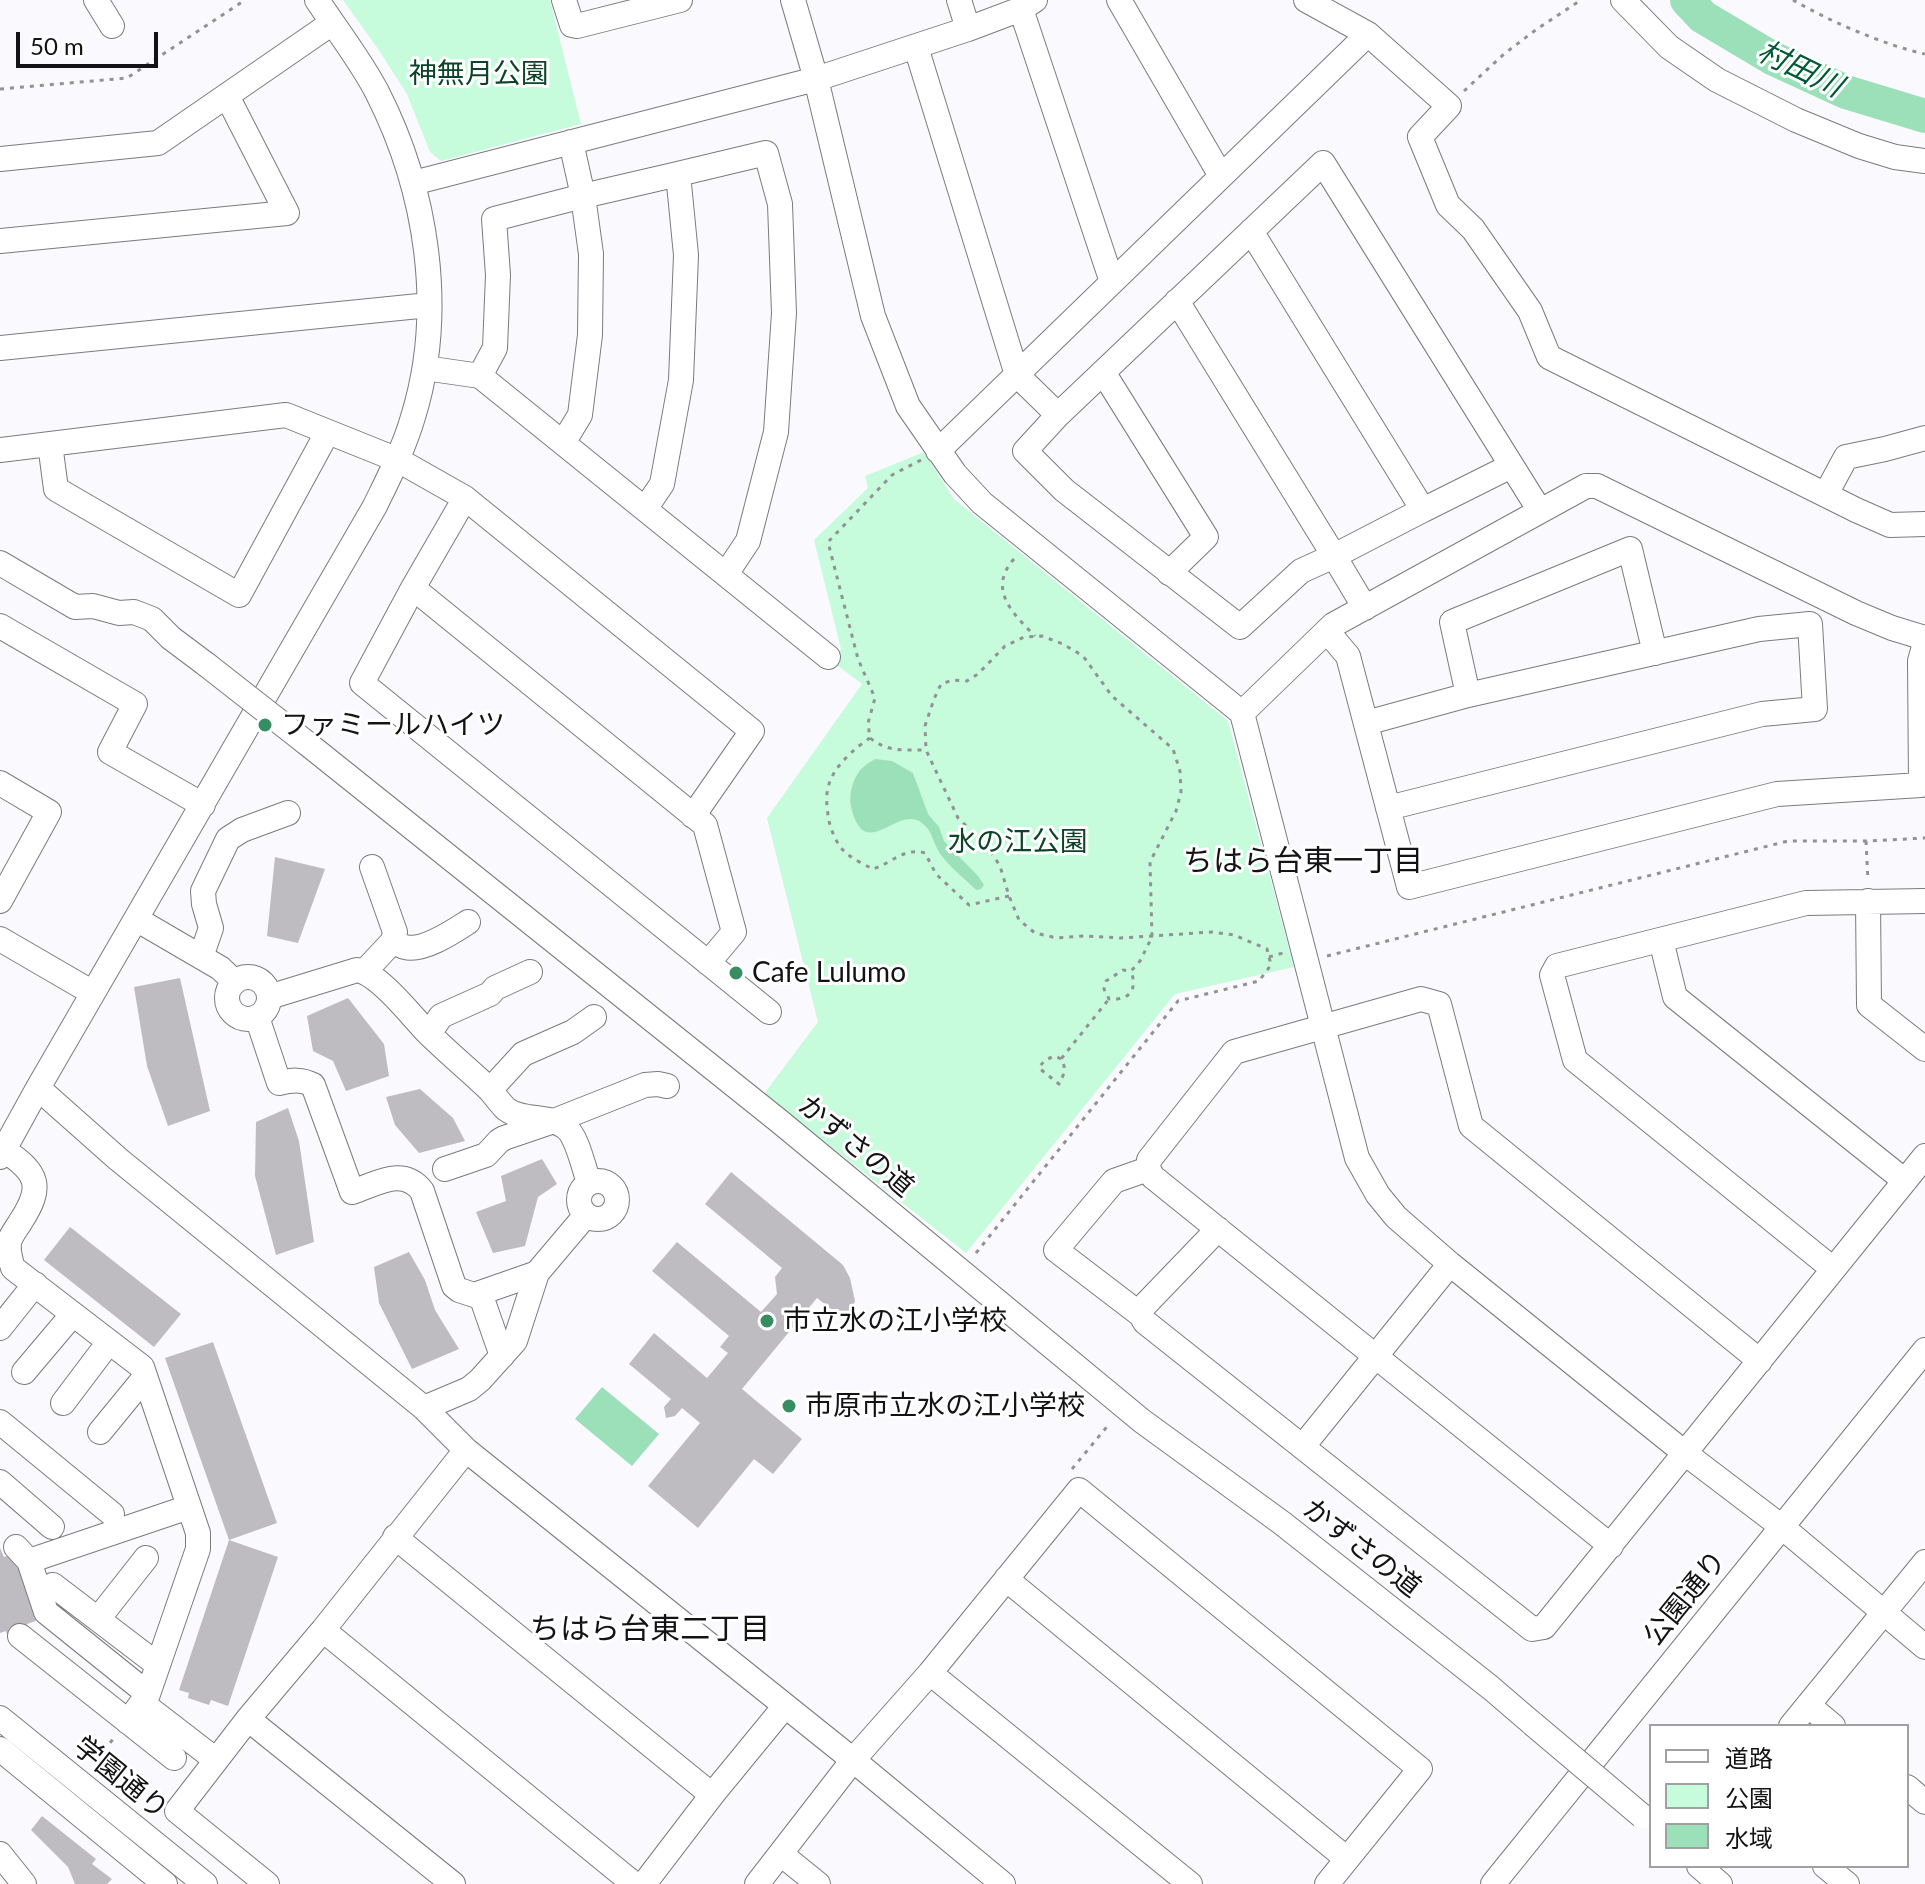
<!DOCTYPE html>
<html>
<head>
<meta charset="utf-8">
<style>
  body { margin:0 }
  #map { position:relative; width:1925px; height:1884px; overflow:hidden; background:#faf9fe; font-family:Lato,"Noto Sans JP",sans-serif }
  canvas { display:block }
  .legend { position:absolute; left:1649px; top:1724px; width:260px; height:144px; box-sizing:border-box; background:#fff; border:2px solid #a1a0a1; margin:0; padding:10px 14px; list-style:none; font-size:24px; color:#131214 }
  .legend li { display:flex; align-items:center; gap:16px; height:40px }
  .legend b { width:40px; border:2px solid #a1a0a1 }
  .scale { position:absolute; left:16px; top:32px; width:142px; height:36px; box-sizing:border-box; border:4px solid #131214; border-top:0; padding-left:10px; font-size:24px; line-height:28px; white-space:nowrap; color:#131214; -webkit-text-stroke:6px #fff; paint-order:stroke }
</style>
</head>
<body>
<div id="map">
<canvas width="1925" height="1884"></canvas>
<ul class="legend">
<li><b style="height:10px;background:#fff"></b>道路</li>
<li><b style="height:22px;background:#c6fbdb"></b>公園</li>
<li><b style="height:22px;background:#9ce0b9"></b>水域</li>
</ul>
<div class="scale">50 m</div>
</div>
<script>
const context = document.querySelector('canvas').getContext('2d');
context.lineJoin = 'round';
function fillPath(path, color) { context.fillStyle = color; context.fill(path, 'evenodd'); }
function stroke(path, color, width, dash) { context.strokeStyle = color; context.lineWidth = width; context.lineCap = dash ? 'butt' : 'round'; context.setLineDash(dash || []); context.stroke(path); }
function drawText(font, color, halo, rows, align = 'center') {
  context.font = font + ' Lato,"Noto Sans JP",sans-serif'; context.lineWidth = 6; context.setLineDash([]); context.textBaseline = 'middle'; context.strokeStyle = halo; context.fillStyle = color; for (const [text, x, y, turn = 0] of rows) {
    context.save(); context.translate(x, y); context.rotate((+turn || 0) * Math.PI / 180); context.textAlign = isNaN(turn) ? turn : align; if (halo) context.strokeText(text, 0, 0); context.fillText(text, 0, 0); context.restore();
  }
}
fillPath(new Path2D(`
  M 343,0 L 550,0 L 581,124 L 441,161 L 430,152 L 407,94 L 378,49 Z
  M 924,452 L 954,499 L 1228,721 L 1294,967 L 1175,994 L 966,1253 L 764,1094 L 818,1022 L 767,818 L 862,684 L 833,662 L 841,649 L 814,540 L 868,488 L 865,476 Z`), '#c6fbdb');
fillPath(new Path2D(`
  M 875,759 L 892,761 L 913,773 L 928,814 L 939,827 L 944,841 L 978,876 L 984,885 L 981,889 L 976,890 C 965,879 950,867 941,855 C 933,844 933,831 922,823 C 899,805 869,857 854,817 C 849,804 849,793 854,781 C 859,769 865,765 875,759 Z
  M 602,1387 L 659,1434 L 632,1466 L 575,1419 Z`), '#9ce0b9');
stroke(new Path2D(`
  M 1687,0 L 1703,17 L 1772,58 L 1846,92 L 1925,116`), '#9ce0b9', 34);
fillPath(new Path2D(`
  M 275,857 L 325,869 L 298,943 L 267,936 Z
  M 180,978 L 210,1111 L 168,1126 L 147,1066 L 134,987 Z
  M 348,998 L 384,1044 L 389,1076 L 346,1091 L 333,1061 L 313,1051 L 307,1016 Z
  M 420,1089 L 453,1118 L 465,1141 L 419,1153 L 395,1125 L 386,1097 Z
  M 288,1108 L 299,1141 L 314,1242 L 276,1255 L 255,1176 L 256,1122 Z
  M 542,1159 L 557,1184 L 538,1197 L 525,1246 L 493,1253 L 476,1212 L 506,1201 L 501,1176 Z
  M 731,1172 L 843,1265 L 850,1278 L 855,1301 L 852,1311 L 845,1320 L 817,1298 L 742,1389 L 802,1439 L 773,1474 L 754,1459 L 698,1528 L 648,1486 L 700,1423 L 682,1408 L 675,1416 L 666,1418 L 664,1407 L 671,1399 L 629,1364 L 654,1333 L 707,1378 L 728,1353 L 720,1347 L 729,1336 L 652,1271 L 677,1242 L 761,1312 L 777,1294 L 775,1277 L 782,1268 L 705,1204 Z
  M 70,1227 L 181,1314 L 154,1347 L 44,1260 Z
  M 409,1252 L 425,1280 L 435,1310 L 459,1349 L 412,1369 L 379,1303 L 374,1267 Z
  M 213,1342 L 277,1523 L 229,1540 L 165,1358 Z
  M 229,1540 L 278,1557 L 228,1706 L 211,1700 L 209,1705 L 188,1698 L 189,1693 L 179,1690 Z
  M 0,1548 L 4,1557 L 18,1552 L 41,1619 L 27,1624 L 29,1631 L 8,1638 L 6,1631 L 0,1633 Z
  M 42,1816 L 96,1859 L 92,1864 L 112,1879 L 107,1884 L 75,1884 L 68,1867 L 31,1830 Z`), '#bebcc1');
const minor = new Path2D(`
  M 96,0 L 112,26
  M 564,0 L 572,25 L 577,26 L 680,0
  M 793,0 L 816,79 L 873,316 L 908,406 L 955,474 L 982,503 L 1242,713 L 1357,1158 L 1378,1195 L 1396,1217 L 1450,1264 L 1686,1454 L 1782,1527 L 1925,1647
  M 959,0 L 968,29
  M 1119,0 L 1221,176
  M 1306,0 L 1368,34 L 1449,106 L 1420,137 L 1448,205 L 1473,229 L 1530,311 L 1549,357 L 1856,510 L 1890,525 L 1925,524
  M 1623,0 L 1669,47 L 1717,80 L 1796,120 L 1859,146 L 1895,157 L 1925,161
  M 1021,9 L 1112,282
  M 916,47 L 1017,375 L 1058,415 L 1323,163 L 1540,511
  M 0,159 L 158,143 L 332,23
  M 413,183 L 816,79 L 968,29 L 1021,9 L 1035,0
  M 1251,231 L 1423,510 L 1511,466
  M 0,241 L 287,213 L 227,96
  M 1177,301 L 1334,556 L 1423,510
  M 0,348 L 429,305
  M 425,368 L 480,376 L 495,348 L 498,275 L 494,219 L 583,196 L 571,142
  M 1103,372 L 1206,537 L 1169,573
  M 480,376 L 828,657
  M 1058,415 L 1025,451 L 1064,490 L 1240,627 L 1301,571 L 1334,556 L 1365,608
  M 563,443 L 580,415 L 590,335 L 591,254 L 583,196 L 678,174
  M 50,444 L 56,489 L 239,595 L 327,433
  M 0,450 L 286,415 L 398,460 L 465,498 L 752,731 L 693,816
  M 938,451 L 1368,34
  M 1826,494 L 1846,457 L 1885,449 L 1925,438
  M 465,498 L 413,588 L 705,825 L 734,932 L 708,963
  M 645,509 L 662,484 L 681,380 L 686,255 L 678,174 L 766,153 L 780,204 L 784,313 L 776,432 L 748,541 L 726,574
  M 0,563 L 75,607 L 93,606 L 119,613 L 134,612 L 152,619 L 171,638 L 207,665
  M 413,588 L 362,683 L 769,1012
  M 0,626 L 135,704 L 110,752 L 203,805
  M 1327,631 L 1348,656 L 1409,887 L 1777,794 L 1921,785 L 1920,661 L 1925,643
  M 1468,695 L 1452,622 L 1630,549 L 1655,653
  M 1242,713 L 1333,625 L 1586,486 L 1597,486 L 1856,613 L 1892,628 L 1925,638
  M 1366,723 L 1468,695 L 1759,629 L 1810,624 L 1815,709 L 1762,714 L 1388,808
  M 304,741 L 779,1121 L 1142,1421 L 1282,1523 L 1491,1688 L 1533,1724
  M 0,783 L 49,812 L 0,901
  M 1868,901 L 1869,1005 L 1925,1049
  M 136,919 L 220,968 L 235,982
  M 0,939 L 93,993
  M 1661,940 L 1675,997 L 1905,1181
  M 393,941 C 397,943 400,946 405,947 C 423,952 454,931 468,922
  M 201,957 L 211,928 L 204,904 L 203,891 L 228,839 L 242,830 L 288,813
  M 365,971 L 393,941 L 395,932 L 372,867
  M227 998a21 21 0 1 1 42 0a21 21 0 1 1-42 0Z
  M 269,997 L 357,970 C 379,974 410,1014 426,1031 C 446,1051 469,1070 490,1090 C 495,1096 500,1103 506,1109 C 523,1122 548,1114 565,1127 C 577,1135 584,1169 589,1183
  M 257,1017 L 279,1083 C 292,1080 302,1079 313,1085 L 352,1192 C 377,1184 403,1166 422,1191 L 454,1286 L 459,1290 L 474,1295 L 537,1273
  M 429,1034 L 441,1016 L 490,994 L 495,988 L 530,972
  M 38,1088 L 118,1159 L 424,1408 L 466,1450 L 853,1760 L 1003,1884
  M 490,1090 L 523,1054 L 573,1032 L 594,1017
  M 4,1150 C 39,1173 43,1187 21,1221 C 17,1228 10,1236 9,1243 C 8,1252 10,1259 13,1268 L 142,1367 L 198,1533 L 198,1549 L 148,1694 L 128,1722
  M 0,1157 L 38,1088 L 375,506 C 389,477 404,448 413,417 C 446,310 427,190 377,92 C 361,61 336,29 317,0
  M 445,1169 L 486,1155 L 499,1141 L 504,1138 L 554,1121 L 645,1085 L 658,1084 L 667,1086
  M579 1200a19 19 0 1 1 38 0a19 19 0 1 1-38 0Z
  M 1218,1229 L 1142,1308 L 1141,1315 L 1145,1322 L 1532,1629 L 1544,1627 L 1925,1156
  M 1833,1269 L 1575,1060 L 1552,975 L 1557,966 L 1806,903 L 1925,901
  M 480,1293 L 502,1356
  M 1141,1315 L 1056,1250 L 1114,1181 L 1148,1169
  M 0,1328 L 35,1284
  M 24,1372 L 73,1314
  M 63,1403 L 109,1342
  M 424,1408 L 469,1389 L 480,1380 L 515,1341 L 537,1273 L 586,1215
  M 0,1422 L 112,1514
  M 100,1432 L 145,1377
  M 1303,1446 L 1450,1264
  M 0,1482 L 52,1527
  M 395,1537 L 712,1795
  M 1611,1546 L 1153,1177 L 1148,1169 L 1149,1160 L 1234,1052 L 1421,999 L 1439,1004 L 1471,1126 L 1760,1361
  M 16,1547 L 29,1561 L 46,1612 L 148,1694
  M 29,1561 L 189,1507
  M 1006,1579 L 1347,1859
  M 53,1585 L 158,1665
  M 98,1619 L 146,1558
  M 323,1630 L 634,1884
  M 20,1636 L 174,1758
  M 930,1673 L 1190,1884
  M 142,1703 L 216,1760
  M 1808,1705 L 1833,1726
  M 0,1718 L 205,1884
  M 248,1719 L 453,1884
  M 1791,1726 L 1925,1562
  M 0,1749 L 165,1884
  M 1907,1787 L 1925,1802
  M 0,1854 L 24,1884
  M 781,1854 L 818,1884
  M 1699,1866 L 1720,1884
  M 1825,1866 L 1847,1884
  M 267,1884 L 177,1811 L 248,1719 L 323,1630 L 466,1450
  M 644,1884 L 712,1795 L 785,1706
  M 757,1884 L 853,1760 L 930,1673 L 1079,1490 L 1420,1769 L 1327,1884
  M 1493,1884 L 1925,1350`);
stroke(minor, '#7c7a7f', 26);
stroke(new Path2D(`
  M 1793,0 C 1829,21 1884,45 1925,54
  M 0,89 L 127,78 L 245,0
  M 1464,91 L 1504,54 L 1537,29 L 1581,0
  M 921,460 L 892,475 L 828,542 L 858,659 L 875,698 L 868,723 L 870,738 C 887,752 905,750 926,750
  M 1014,559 C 987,589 1013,614 1035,636
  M 870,738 C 855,748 835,765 829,784 C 825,795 827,809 829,821 C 831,830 836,842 842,849 C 850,858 863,864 873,869 C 892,863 904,847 925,853 L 936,874 L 969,905 L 1009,896
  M 1866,841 L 1868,881
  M 1327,956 L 1788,841 L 1866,841 L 1925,838
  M 1269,957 L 1283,953
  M 1061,1059 L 1055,1056 C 1047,1059 1043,1061 1039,1068 L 1059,1084 C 1064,1074 1067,1069 1061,1059 L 1109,999
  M 976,1253 L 1178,1001 L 1259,981 L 1271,965 L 1267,949 L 1234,935 L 1212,932 L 1121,938 L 1084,936 L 1057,938 L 1035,933 L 1019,920 L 1009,896 L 1000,866 L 987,846 L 958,818 L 926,750 L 925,726 L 934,699 L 941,684 L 953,680 L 967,681 L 978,674 L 1005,646 L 1024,637 L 1042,636 L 1063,644 L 1083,656 L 1112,696 L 1173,749 L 1180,771 L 1181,792 L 1176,811 L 1150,862 L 1152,937 L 1140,961 L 1131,971 L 1123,970 L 1106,981 L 1104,989 L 1109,999 C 1129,1001 1138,990 1131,971
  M 1072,1469 L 1110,1423
  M 97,1758 L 115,1737`), '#929195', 3, [4, 6]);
stroke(minor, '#fff', 24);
const minorBridge = new Path2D(`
  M 207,665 L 304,741
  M 1533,1724 L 1642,1816`);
stroke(minorBridge, '#7c7a7f', 26, []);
stroke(minorBridge, '#fff', 24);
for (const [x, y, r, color] of [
  [265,725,8,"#358d62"],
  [736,973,8,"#358d62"],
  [767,1321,8,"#358d62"],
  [789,1406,8,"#358d62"]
]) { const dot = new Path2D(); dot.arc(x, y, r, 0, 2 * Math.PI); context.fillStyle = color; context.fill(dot); stroke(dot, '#fff', 3); }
drawText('28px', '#0c432a', '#fff', [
  ["神無月公園",479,74],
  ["水の江公園",1018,842]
]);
drawText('28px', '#131214', '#fff', [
  ["ファミールハイツ",281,725],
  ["Cafe Lulumo",752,973],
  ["市立水の江小学校",783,1321],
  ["市原市立水の江小学校",805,1406]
], 'left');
drawText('28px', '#131214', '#fff', [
  ["かずさの道",856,1146,40],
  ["かずさの道",1362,1548,38],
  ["公園通り",1685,1598,-51],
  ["学園通り",121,1778,39]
]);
drawText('italic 30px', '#005a37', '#fff', [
  ["村田川",1800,69,26]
]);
drawText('30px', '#131214', '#fff', [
  ["ちはら台東一丁目",1303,861],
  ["ちはら台東二丁目",650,1629]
]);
</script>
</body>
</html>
